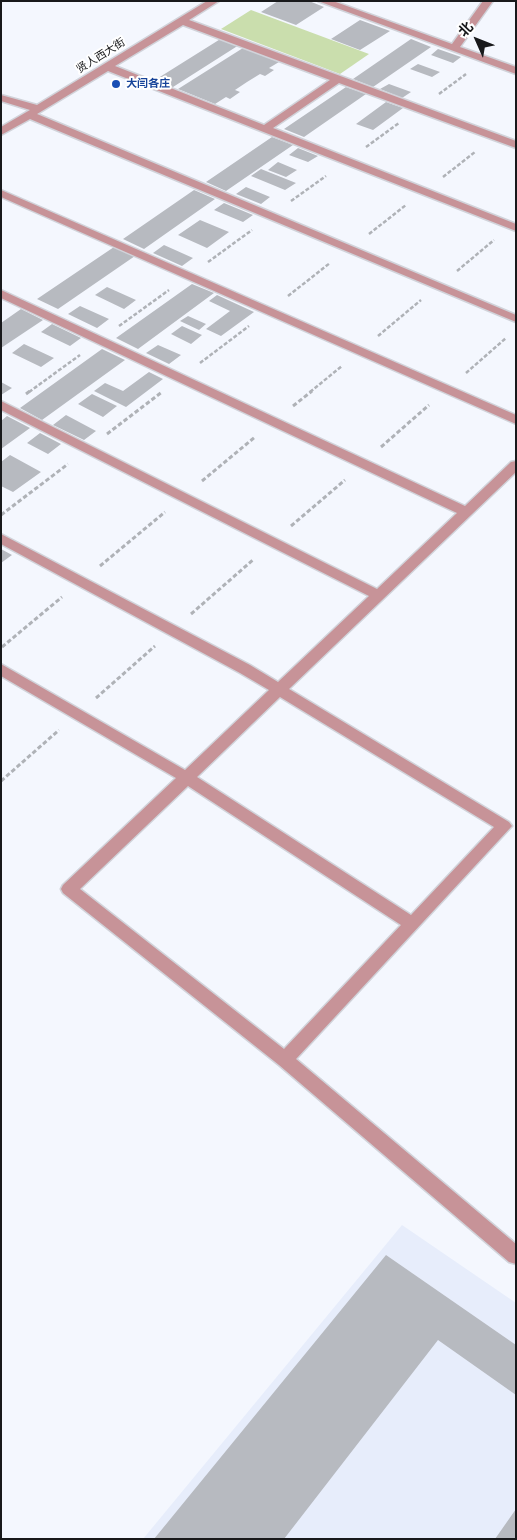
<!DOCTYPE html>
<html>
<head>
<meta charset="utf-8">
<style>
  body { margin:0 }
  #map { position:relative; width:517px; height:1540px; overflow:hidden; background:#f4f7fe; font-family:"Fira Sans","Noto Sans SC",sans-serif }
  canvas { display:block }
  .frame { position:absolute; inset:0; border:2px solid #18191b; pointer-events:none }
  .north { position:absolute; left:452px; top:15px; width:50px; height:50px; -webkit-text-stroke:4px #fff; paint-order:stroke; rotate:314deg; font-size:14px; font-weight:700; line-height:20px; text-align:center; color:#18191b }
  .north::after { content:''; display:block; margin:auto; width:18px; height:22px; background:#18191b; clip-path:polygon(50% 0,100% 100%,50% 72%,0 100%) }
</style>
</head>
<body>
<div id="map">
<canvas width="517" height="1540"></canvas>
<div class="frame"></div>
<div class="north">北</div>
</div>
<script>
const context = document.querySelector('canvas').getContext('2d');
context.lineJoin = 'round';
function fillPath(path, color) { context.fillStyle = color; context.fill(path, 'evenodd'); }
function stroke(path, color, width, dash) { context.strokeStyle = color; context.lineWidth = width; context.lineCap = dash ? 'butt' : 'round'; context.setLineDash(dash || []); context.stroke(path); }
function drawText(font, color, halo, rows, align = 'center') {
  context.font = font + ' "Fira Sans","Noto Sans SC",sans-serif'; context.lineWidth = 4; context.setLineDash([]); context.textBaseline = 'middle'; context.strokeStyle = halo; context.fillStyle = color; for (const [text, x, y, turn = 0] of rows) {
    context.save(); context.translate(x, y); context.rotate((+turn || 0) * Math.PI / 180); context.textAlign = isNaN(turn) ? turn : align; if (halo) context.strokeText(text, 0, 0); context.fillText(text, 0, 0); context.restore();
  }
}
fillPath(new Path2D(`
  M 402,1225 L 516,1303 L 516,1539 L 143,1539 Z`), '#e7edfb');
fillPath(new Path2D(`
  M 251,10 L 369,54 L 340,74 L 221,29 Z`), '#cadead');
fillPath(new Path2D(`
  M 278,1 L 309,1 L 324,7 L 296,25 L 261,12 Z
  M 360,20 L 390,31 L 360,50 L 331,39 Z
  M 222,38 L 239,45 L 173,87 L 155,80 Z
  M 411,39 L 431,47 L 373,87 L 353,79 Z
  M 243,48 L 279,62 L 269,68 L 274,70 L 265,76 L 260,74 L 247,82 L 235,90 L 240,92 L 230,99 L 226,97 L 215,104 L 178,89 Z
  M 438,49 L 461,57 L 453,63 L 431,55 Z
  M 418,64 L 440,72 L 432,77 L 410,69 Z
  M 389,84 L 411,92 L 402,98 L 380,89 Z
  M 346,87 L 366,94 L 304,137 L 284,129 Z
  M 386,102 L 403,108 L 373,130 L 356,124 Z
  M 272,137 L 293,145 L 226,191 L 206,182 Z
  M 298,148 L 318,156 L 308,162 L 289,155 Z
  M 278,162 L 297,170 L 286,177 L 268,170 Z
  M 261,169 L 296,183 L 285,190 L 251,176 Z
  M 246,187 L 270,197 L 261,204 L 236,194 Z
  M 194,190 L 215,199 L 144,249 L 123,239 Z
  M 224,203 L 253,215 L 243,222 L 214,210 Z
  M 200,220 L 229,232 L 207,248 L 178,235 Z
  M 164,245 L 193,258 L 182,266 L 153,253 Z
  M 114,247 L 135,256 L 58,309 L 37,299 Z
  M 192,284 L 214,293 L 138,349 L 116,338 Z
  M 107,287 L 136,300 L 124,309 L 95,295 Z
  M 217,295 L 254,312 L 221,336 L 206,329 L 230,311 L 209,301 Z
  M 80,306 L 109,319 L 97,328 L 68,314 Z
  M 21,309 L 43,320 L 1,348 L 1,323 Z
  M 188,316 L 206,324 L 199,330 L 180,321 Z
  M 52,324 L 81,338 L 70,346 L 41,332 Z
  M 182,326 L 202,335 L 191,344 L 171,334 Z
  M 24,344 L 54,358 L 41,367 L 12,353 Z
  M 158,345 L 181,355 L 169,364 L 146,353 Z
  M 102,349 L 125,360 L 42,420 L 20,408 Z
  M 149,372 L 163,379 L 126,407 L 94,391 L 105,383 L 123,391 Z
  M 1,382 L 12,388 L 1,395 Z
  M 92,394 L 117,406 L 103,417 L 78,404 Z
  M 66,415 L 96,431 L 84,440 L 53,425 Z
  M 7,416 L 30,428 L 1,449 L 1,421 Z
  M 40,433 L 61,444 L 48,454 L 27,443 Z
  M 10,455 L 41,472 L 13,492 L 1,486 L 1,462 Z
  M 1,549 L 12,555 L 1,563 Z
  M 386,1255 L 516,1345 L 516,1395 L 438,1340 L 284,1539 L 154,1539 Z
  M 516,1509 L 516,1539 L 495,1539 Z`), '#b7bac0');
const minor = new Path2D(`
  M 207,1 L 219,1 L 189,20 L 516,141 L 516,148 L 339,83 L 273,128 L 516,224 L 516,231 L 108,71 L 37,114 L 516,315 L 516,322 L 30,119 L 1,135 L 1,127 L 30,110 L 1,101 L 1,95 L 37,105 ZM 183,25 L 330,80 L 264,125 L 115,66 Z
  M 318,1 L 333,1 L 452,44 L 483,1 L 493,1 L 460,47 L 516,67 L 516,74 Z
  M 1,190 L 516,415 L 516,424 L 1,197 Z
  M 1,290 L 465,506 L 511,462 L 516,461 L 516,472 L 289,689 L 509,822 L 512,826 L 296,1059 L 516,1244 L 516,1264 L 509,1262 L 279,1065 L 63,893 L 61,889 L 63,885 L 176,778 L 1,676 L 1,664 L 185,770 L 269,690 L 240,673 L 1,544 L 1,534 L 250,665 L 278,682 L 369,596 L 1,410 L 1,401 L 377,589 L 457,513 L 1,298 ZM 280,697 L 494,827 L 411,915 L 197,777 ZM 188,786 L 401,925 L 284,1049 L 80,889 Z`);
stroke(minor, '#d1d3da', 3);
stroke(new Path2D(`
  M 439,94 L 466,74
  M 366,147 L 399,123
  M 443,177 L 475,152
  M 291,201 L 326,176
  M 369,234 L 406,205
  M 208,262 L 252,230
  M 457,271 L 494,240
  M 288,296 L 330,263
  M 119,326 L 169,290
  M 378,336 L 421,300
  M 200,363 L 249,326
  M 466,373 L 506,338
  M 29,392 L 80,355
  M 310,392 L 342,366`), '#afb2b7', 2.5, [4, 2]);
stroke(new Path2D(`
  M 26,394 L 30,391
  M 293,406 L 312,391
  M 107,434 L 162,392
  M 381,447 L 429,405
  M 202,481 L 255,437
  M 1,515 L 68,464
  M 291,526 L 345,480
  M 100,566 L 165,512
  M 191,614 L 254,559
  M 2,647 L 62,597
  M 96,698 L 155,646
  M 1,781 L 59,730`), '#afb2b7', 3, [4.5, 2.5]);
fillPath(minor, '#c79398');
for (const [x, y, r, color] of [
  [116,84,5,"#1a4fb4"]
]) { const dot = new Path2D(); dot.arc(x, y, r, 0, 2 * Math.PI); context.fillStyle = color; context.fill(dot); stroke(dot, '#fff', 2); }
drawText('11px', '#18191b', '#fff', [
  ["贤人西大街",101,56,-32]
]);
drawText('bold 11px', '#164399', '#fff', [
  ["大闫各庄",126,84]
], 'left');
</script>
</body>
</html>
